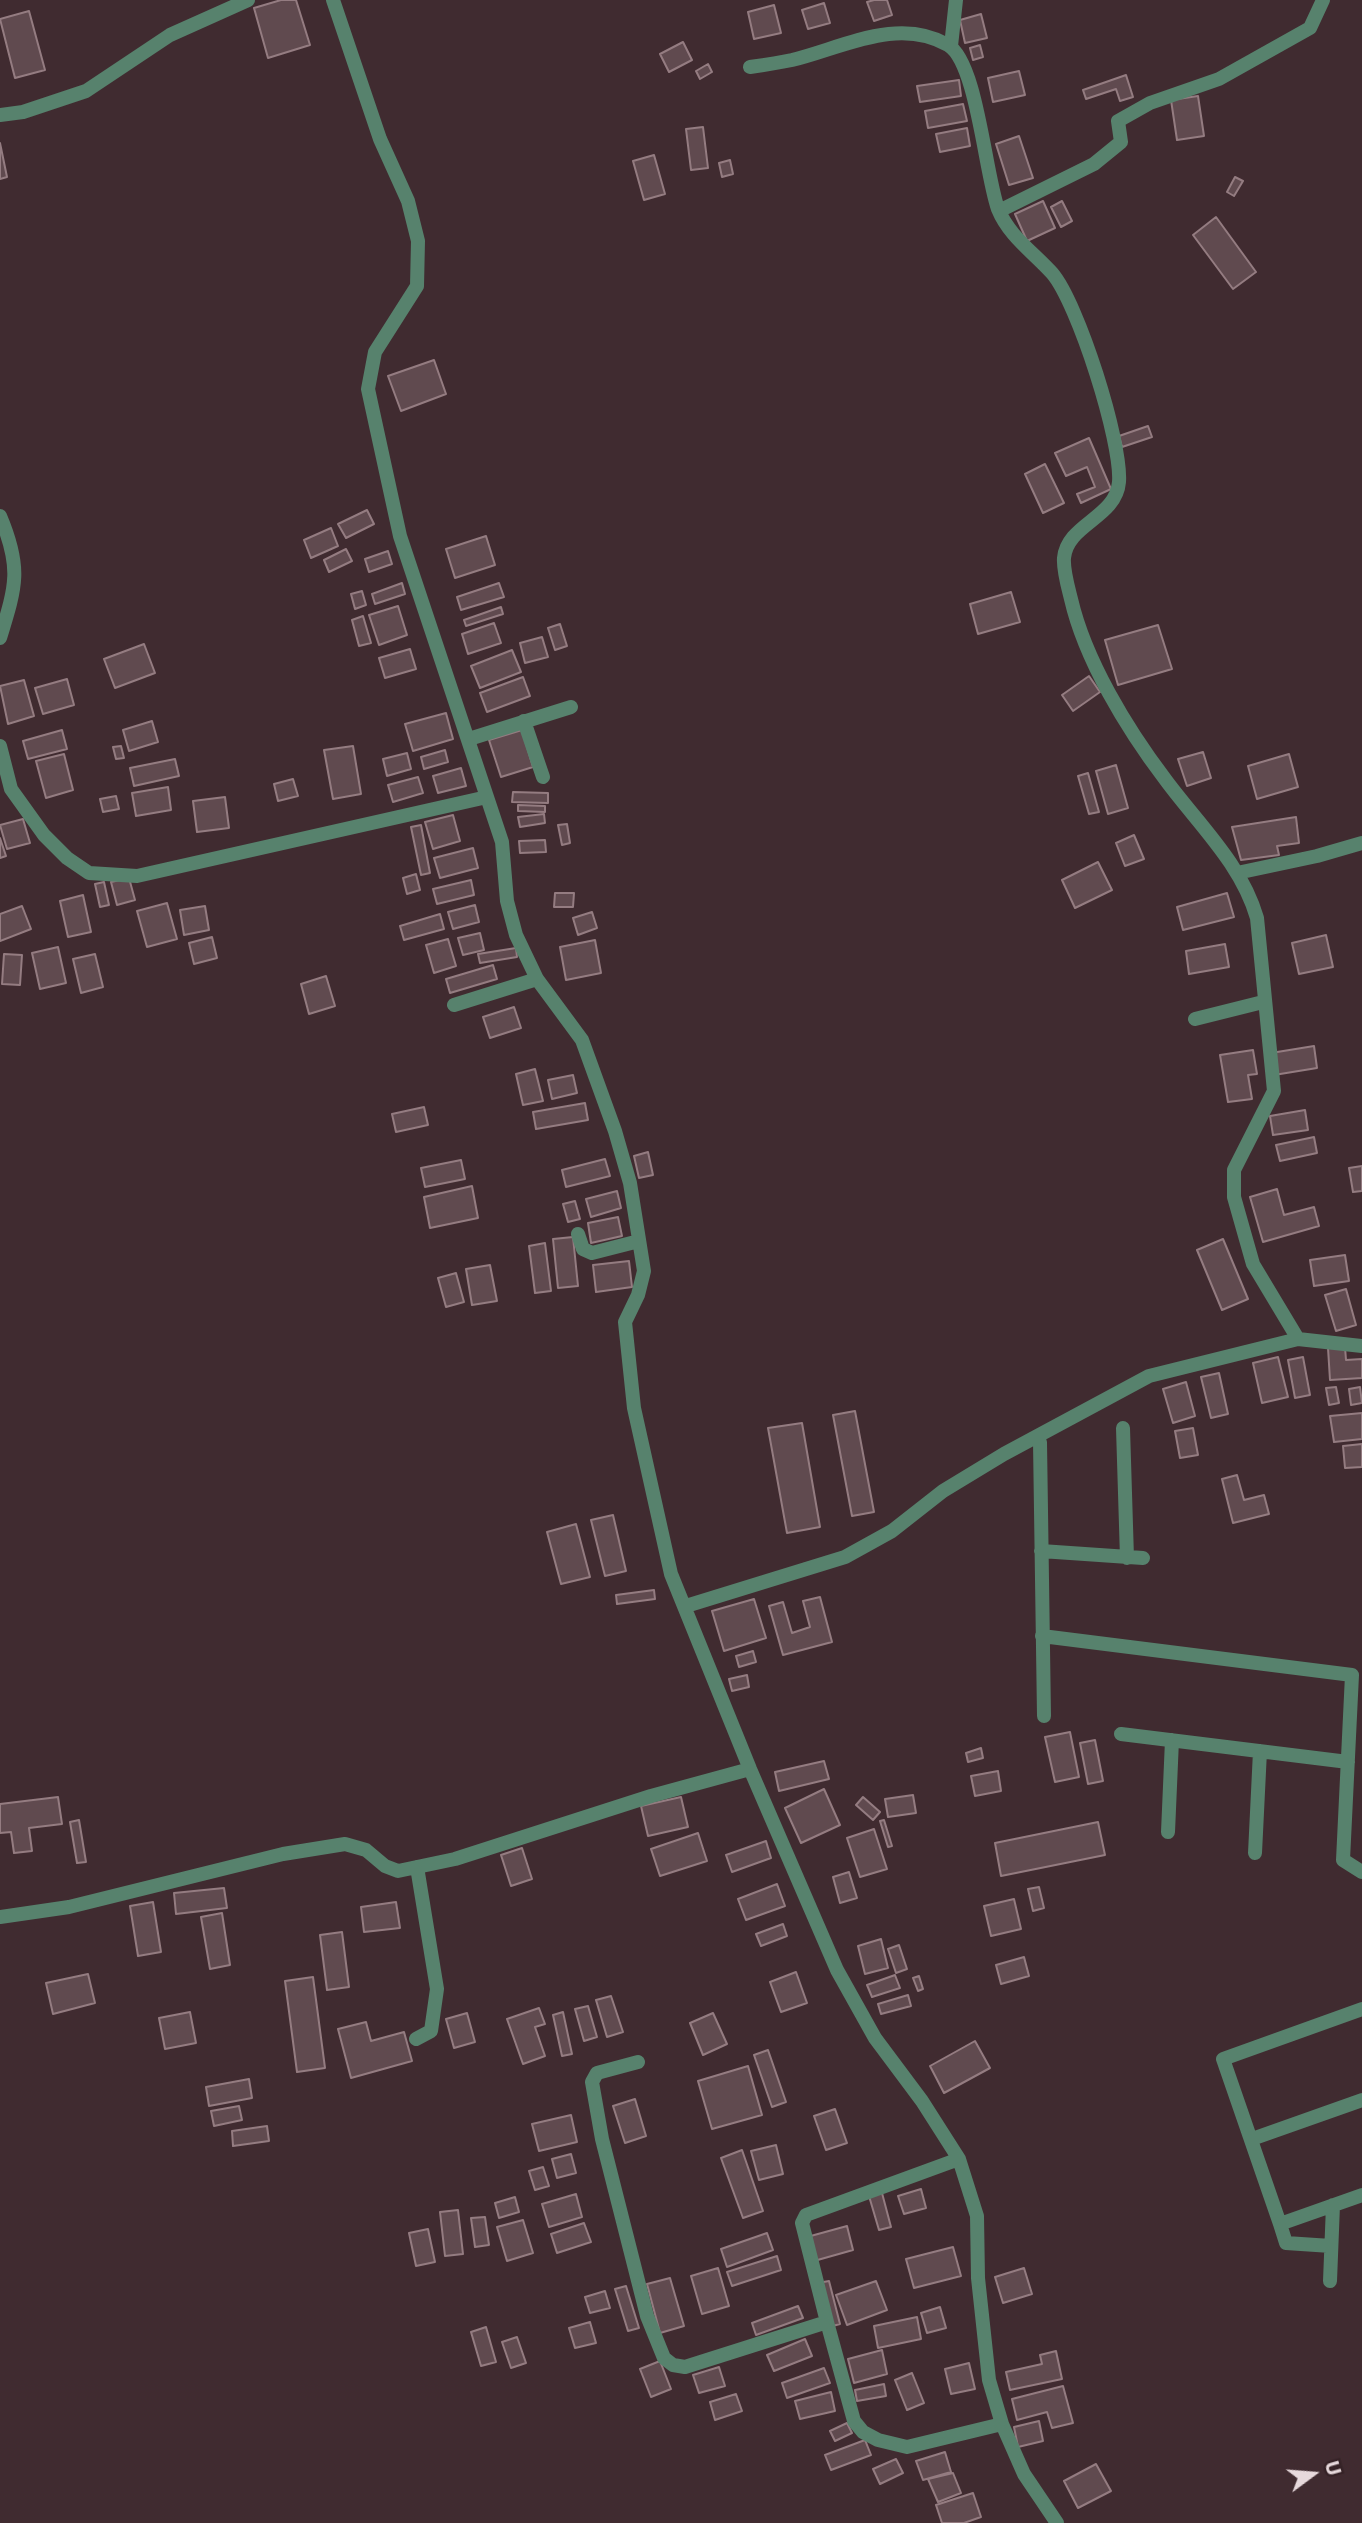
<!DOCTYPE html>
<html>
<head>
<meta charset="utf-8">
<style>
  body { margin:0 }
  #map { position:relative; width:1362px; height:2523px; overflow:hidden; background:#402b30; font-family:Commissioner,sans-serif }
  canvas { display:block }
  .north { position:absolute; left:1278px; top:2439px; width:70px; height:70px; -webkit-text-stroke:5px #352226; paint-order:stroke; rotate:74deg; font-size:19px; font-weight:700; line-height:28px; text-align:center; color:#e7d9dc }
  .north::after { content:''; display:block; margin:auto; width:24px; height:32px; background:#e7d9dc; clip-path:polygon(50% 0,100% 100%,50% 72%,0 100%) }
</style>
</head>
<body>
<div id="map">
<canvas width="1362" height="2523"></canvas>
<div class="north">U</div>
</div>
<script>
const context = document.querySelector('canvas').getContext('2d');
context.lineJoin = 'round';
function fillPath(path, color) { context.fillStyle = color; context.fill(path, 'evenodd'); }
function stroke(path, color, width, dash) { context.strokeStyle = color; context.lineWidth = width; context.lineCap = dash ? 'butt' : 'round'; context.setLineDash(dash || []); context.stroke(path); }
const building = new Path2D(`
  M 281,0 L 296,0 L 310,45 L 268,58 L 254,8 Z
  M 874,0 L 887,0 L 892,15 L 874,21 L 867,2 Z
  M 824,3 L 830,23 L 808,29 L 802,10 Z
  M 774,5 L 781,33 L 754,39 L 748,12 Z
  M 29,11 L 45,70 L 15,78 L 0,19 Z
  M 981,14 L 987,38 L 965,43 L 960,20 Z
  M 683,42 L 692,60 L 669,72 L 660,54 Z
  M 980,45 L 983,57 L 973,60 L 970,48 Z
  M 708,64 L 712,72 L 700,79 L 696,71 Z
  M 1019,71 L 1025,95 L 993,102 L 988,78 Z
  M 1126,75 L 1133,97 L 1120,101 L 1116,89 L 1086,99 L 1083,90 Z
  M 959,80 L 961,96 L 920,102 L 917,86 Z
  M 1198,96 L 1204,136 L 1177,140 L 1171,100 Z
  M 963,104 L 967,121 L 928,128 L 925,111 Z
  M 703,127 L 708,168 L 691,170 L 686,129 Z
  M 967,128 L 970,146 L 940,152 L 936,134 Z
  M 1019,136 L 1033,178 L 1009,185 L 996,144 Z
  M 0,143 L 7,177 L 0,179 Z
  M 654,155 L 665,194 L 644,200 L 633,161 Z
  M 730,160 L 733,174 L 722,177 L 719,163 Z
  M 1235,177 L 1243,181 L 1234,196 L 1227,192 Z
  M 1043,201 L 1055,228 L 1027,241 L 1015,214 Z
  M 1062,201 L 1072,221 L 1061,227 L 1051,207 Z
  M 1216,217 L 1256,272 L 1233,289 L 1193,235 Z
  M 434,360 L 446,394 L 401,411 L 388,376 Z
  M 1148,426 L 1152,437 L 1122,447 L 1119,436 Z
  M 1089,438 L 1111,489 L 1081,503 L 1077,494 L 1095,487 L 1087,467 L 1066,476 L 1055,453 Z
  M 1045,464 L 1064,503 L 1043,513 L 1025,474 Z
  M 367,510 L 374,524 L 346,538 L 338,524 Z
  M 331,528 L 338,546 L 311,558 L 304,540 Z
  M 486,536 L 495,565 L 455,578 L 446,549 Z
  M 346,549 L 352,561 L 329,572 L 324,560 Z
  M 388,551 L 392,564 L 369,572 L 365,559 Z
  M 402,583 L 405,594 L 375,604 L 372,594 Z
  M 499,583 L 504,597 L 461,610 L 457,597 Z
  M 362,591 L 366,605 L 355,609 L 351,594 Z
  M 1011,592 L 1020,622 L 978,634 L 970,604 Z
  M 398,606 L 407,635 L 379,645 L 369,615 Z
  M 501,607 L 503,614 L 466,626 L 464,620 Z
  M 363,616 L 371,643 L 359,646 L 352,620 Z
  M 494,623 L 501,643 L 468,654 L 462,634 Z
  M 560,624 L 567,646 L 555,650 L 548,628 Z
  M 1158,625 L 1172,669 L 1118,685 L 1105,640 Z
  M 542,637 L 548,657 L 525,663 L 520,643 Z
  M 144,644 L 155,673 L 115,688 L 104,659 Z
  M 410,649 L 416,669 L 385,678 L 379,658 Z
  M 512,650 L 521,672 L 480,688 L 471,666 Z
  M 1089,676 L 1100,692 L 1073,711 L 1062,695 Z
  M 523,677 L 530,696 L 487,712 L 480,693 Z
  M 67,679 L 74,705 L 43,714 L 35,688 Z
  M 24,680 L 34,716 L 8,724 L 0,686 Z
  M 446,713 L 453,739 L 413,751 L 405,724 Z
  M 152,721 L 158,742 L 129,751 L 123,730 Z
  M 62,730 L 67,749 L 28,759 L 23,741 Z
  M 522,730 L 533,767 L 501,777 L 489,740 Z
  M 121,746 L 124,758 L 116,759 L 113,747 Z
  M 353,746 L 361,794 L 333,799 L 324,750 Z
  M 445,750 L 448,762 L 424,769 L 421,757 Z
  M 1203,752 L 1211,778 L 1187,786 L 1178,759 Z
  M 407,753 L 411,769 L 387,776 L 383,759 Z
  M 64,754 L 73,790 L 46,798 L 36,761 Z
  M 1289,754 L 1298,787 L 1257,799 L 1248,766 Z
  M 175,759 L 179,776 L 134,786 L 130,768 Z
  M 1116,765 L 1128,808 L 1108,814 L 1096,771 Z
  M 461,768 L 466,786 L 438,793 L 433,776 Z
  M 1088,773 L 1099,812 L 1089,814 L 1078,776 Z
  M 418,777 L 423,793 L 393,802 L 388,785 Z
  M 293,779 L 298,796 L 278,801 L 274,784 Z
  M 168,787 L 171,810 L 136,816 L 132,793 Z
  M 513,792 L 548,793 L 548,803 L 512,802 Z
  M 116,796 L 119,809 L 103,812 L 100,799 Z
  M 225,797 L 229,828 L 197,832 L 193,801 Z
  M 518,805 L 545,806 L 545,812 L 518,811 Z
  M 544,814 L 545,823 L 520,827 L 518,817 Z
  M 453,815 L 460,841 L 433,849 L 425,822 Z
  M 1296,817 L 1299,843 L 1277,846 L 1279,855 L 1241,860 L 1232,827 Z
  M 23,819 L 30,843 L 7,849 L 0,825 Z
  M 567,824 L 570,843 L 562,845 L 558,825 Z
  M 421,825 L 430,873 L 421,875 L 411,827 Z
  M 1134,835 L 1144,859 L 1125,866 L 1116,843 Z
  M 0,838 L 6,856 L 0,858 Z
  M 545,840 L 546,852 L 520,853 L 519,841 Z
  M 473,848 L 478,868 L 440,878 L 434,858 Z
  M 1098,862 L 1112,890 L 1075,908 L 1062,880 Z
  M 416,874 L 420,890 L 407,894 L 403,878 Z
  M 129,878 L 135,900 L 117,905 L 111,882 Z
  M 471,880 L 474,895 L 437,904 L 433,889 Z
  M 104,882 L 109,905 L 100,907 L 95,884 Z
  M 555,893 L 574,893 L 573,907 L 554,907 Z
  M 1227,893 L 1234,917 L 1183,930 L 1177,907 Z
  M 83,895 L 91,932 L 68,937 L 60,901 Z
  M 167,903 L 177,939 L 147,947 L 137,911 Z
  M 475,905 L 479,922 L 453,929 L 448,912 Z
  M 22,906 L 31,929 L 0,941 L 0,914 Z
  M 205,906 L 209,930 L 184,935 L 180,910 Z
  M 592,912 L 597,928 L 578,935 L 573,918 Z
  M 440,914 L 444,929 L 404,940 L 400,926 Z
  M 480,933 L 484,950 L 463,955 L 458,938 Z
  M 1326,935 L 1333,967 L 1299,974 L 1292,943 Z
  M 212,937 L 217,958 L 194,964 L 189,943 Z
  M 448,939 L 456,966 L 434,973 L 426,945 Z
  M 595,940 L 601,973 L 566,980 L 560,947 Z
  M 1225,944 L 1229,967 L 1189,974 L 1186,951 Z
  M 58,947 L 66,983 L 40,989 L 32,953 Z
  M 516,948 L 517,957 L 480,963 L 478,954 Z
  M 4,954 L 22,955 L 20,985 L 2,984 Z
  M 95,954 L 103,987 L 81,993 L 73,959 Z
  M 493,965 L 497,979 L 450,993 L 446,979 Z
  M 326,976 L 335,1006 L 309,1014 L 301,984 Z
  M 514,1007 L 521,1028 L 490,1038 L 483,1017 Z
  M 1314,1046 L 1317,1068 L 1274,1075 L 1271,1053 Z
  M 1253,1050 L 1257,1074 L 1248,1075 L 1252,1099 L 1228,1102 L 1220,1055 Z
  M 535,1069 L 543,1101 L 523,1105 L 516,1074 Z
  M 573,1075 L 577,1093 L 552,1099 L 548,1080 Z
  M 585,1103 L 588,1120 L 536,1129 L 533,1112 Z
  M 424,1107 L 428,1125 L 396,1132 L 392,1114 Z
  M 1305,1110 L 1308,1130 L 1273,1135 L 1270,1116 Z
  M 1314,1137 L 1317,1153 L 1280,1161 L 1276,1145 Z
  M 648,1152 L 653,1175 L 639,1178 L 634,1156 Z
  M 605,1159 L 610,1176 L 566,1187 L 562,1170 Z
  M 461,1160 L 465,1179 L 425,1187 L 421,1168 Z
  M 1362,1166 L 1362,1191 L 1353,1192 L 1349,1168 Z
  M 472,1186 L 478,1218 L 430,1228 L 424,1197 Z
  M 1277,1189 L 1284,1215 L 1314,1207 L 1319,1226 L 1263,1242 L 1250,1197 Z
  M 617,1191 L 621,1208 L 591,1217 L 586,1199 Z
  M 575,1201 L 580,1219 L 568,1222 L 563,1204 Z
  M 618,1217 L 622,1236 L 591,1243 L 588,1223 Z
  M 573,1237 L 578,1286 L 558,1288 L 553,1239 Z
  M 1223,1239 L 1248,1299 L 1222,1310 L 1197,1250 Z
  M 545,1243 L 551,1291 L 535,1293 L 529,1246 Z
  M 1345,1255 L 1349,1281 L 1314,1286 L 1310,1260 Z
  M 629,1261 L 632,1287 L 596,1292 L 593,1265 Z
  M 490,1265 L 497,1301 L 472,1305 L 466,1269 Z
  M 456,1273 L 464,1302 L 446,1307 L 438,1278 Z
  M 1346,1289 L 1356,1325 L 1336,1331 L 1325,1295 Z
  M 1345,1347 L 1346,1360 L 1362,1359 L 1362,1378 L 1330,1380 L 1328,1348 Z
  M 1278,1357 L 1288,1397 L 1262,1403 L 1253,1363 Z
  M 1303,1357 L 1310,1395 L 1295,1398 L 1288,1360 Z
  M 1219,1373 L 1228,1414 L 1211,1418 L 1201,1377 Z
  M 1186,1382 L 1195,1416 L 1173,1423 L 1163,1389 Z
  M 1336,1387 L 1339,1403 L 1329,1405 L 1326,1388 Z
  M 1360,1387 L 1362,1403 L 1351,1405 L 1349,1389 Z
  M 855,1411 L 874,1512 L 852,1516 L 833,1415 Z
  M 1362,1413 L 1362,1439 L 1334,1442 L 1330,1416 Z
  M 802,1423 L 820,1527 L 787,1533 L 768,1428 Z
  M 1193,1428 L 1198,1455 L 1180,1458 L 1175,1431 Z
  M 1362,1444 L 1362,1467 L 1345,1468 L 1343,1446 Z
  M 1237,1475 L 1244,1500 L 1264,1495 L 1269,1514 L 1233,1523 L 1222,1479 Z
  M 613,1515 L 626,1571 L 605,1576 L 591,1520 Z
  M 576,1524 L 590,1577 L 561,1584 L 547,1532 Z
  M 654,1590 L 655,1599 L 617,1604 L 616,1595 Z
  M 820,1597 L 832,1642 L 783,1655 L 769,1606 L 783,1602 L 792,1633 L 810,1627 L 803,1601 Z
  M 754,1599 L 766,1638 L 724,1651 L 712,1611 Z
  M 753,1651 L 756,1662 L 739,1667 L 736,1656 Z
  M 747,1675 L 749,1687 L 732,1691 L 729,1679 Z
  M 1070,1732 L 1079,1777 L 1055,1782 L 1045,1737 Z
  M 1095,1740 L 1103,1781 L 1088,1784 L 1080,1743 Z
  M 981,1748 L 983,1758 L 968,1762 L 966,1753 Z
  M 824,1761 L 829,1779 L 779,1791 L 775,1772 Z
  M 998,1771 L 1001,1791 L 975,1796 L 971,1776 Z
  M 824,1789 L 840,1825 L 801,1843 L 785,1808 Z
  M 913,1795 L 916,1813 L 888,1817 L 885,1799 Z
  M 58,1797 L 62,1824 L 29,1828 L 32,1851 L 14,1853 L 11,1832 L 0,1833 L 0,1804 Z
  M 681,1797 L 688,1827 L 648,1836 L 641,1806 Z
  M 863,1797 L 880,1812 L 873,1820 L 856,1805 Z
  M 79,1820 L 86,1862 L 77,1863 L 70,1822 Z
  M 884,1820 L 892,1846 L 888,1847 L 880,1821 Z
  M 1098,1822 L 1105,1855 L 1001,1876 L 995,1843 Z
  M 874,1829 L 887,1869 L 860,1877 L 847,1838 Z
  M 698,1833 L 707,1861 L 660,1876 L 651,1849 Z
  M 766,1841 L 771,1858 L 732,1872 L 726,1855 Z
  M 522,1848 L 532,1879 L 511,1886 L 501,1855 Z
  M 849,1872 L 857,1898 L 840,1903 L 833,1877 Z
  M 777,1884 L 785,1906 L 746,1920 L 738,1899 Z
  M 1039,1887 L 1044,1908 L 1033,1911 L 1028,1889 Z
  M 224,1888 L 227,1908 L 176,1914 L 174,1893 Z
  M 1014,1899 L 1021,1929 L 991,1936 L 984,1906 Z
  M 153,1902 L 161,1952 L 138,1956 L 130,1906 Z
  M 396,1902 L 400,1928 L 364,1932 L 361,1907 Z
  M 222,1913 L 230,1965 L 210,1969 L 201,1917 Z
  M 783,1924 L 787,1936 L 761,1946 L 756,1934 Z
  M 342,1932 L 349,1987 L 327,1990 L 320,1935 Z
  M 881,1939 L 888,1968 L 865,1974 L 858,1946 Z
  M 899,1945 L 907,1969 L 896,1973 L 888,1949 Z
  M 1024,1957 L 1029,1976 L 1001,1984 L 996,1965 Z
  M 796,1972 L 807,2003 L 781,2012 L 770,1982 Z
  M 88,1974 L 95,2003 L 53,2014 L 46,1983 Z
  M 895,1975 L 900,1988 L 872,1997 L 867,1985 Z
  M 919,1976 L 923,1989 L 918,1991 L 913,1978 Z
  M 313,1977 L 325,2068 L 297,2072 L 285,1981 Z
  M 908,1995 L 911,2006 L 881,2014 L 878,2004 Z
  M 611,1996 L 623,2032 L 607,2037 L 596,2000 Z
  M 588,2006 L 597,2037 L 584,2041 L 575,2009 Z
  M 539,2008 L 545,2024 L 535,2027 L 545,2056 L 523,2064 L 507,2019 Z
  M 190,2012 L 196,2043 L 165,2049 L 159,2018 Z
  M 563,2012 L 572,2054 L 562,2056 L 553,2015 Z
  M 467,2013 L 475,2042 L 454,2048 L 446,2019 Z
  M 713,2013 L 727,2044 L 703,2055 L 690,2023 Z
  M 366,2022 L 371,2041 L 404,2032 L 412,2061 L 351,2078 L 338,2029 Z
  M 975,2041 L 990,2068 L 944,2093 L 930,2066 Z
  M 768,2050 L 786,2102 L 772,2107 L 754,2055 Z
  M 748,2066 L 762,2115 L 712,2129 L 698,2081 Z
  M 249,2079 L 252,2098 L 209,2106 L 206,2087 Z
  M 635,2099 L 646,2136 L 625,2143 L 613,2106 Z
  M 239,2106 L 242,2120 L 214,2126 L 211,2111 Z
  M 835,2109 L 847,2143 L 826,2150 L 814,2116 Z
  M 571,2115 L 577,2142 L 539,2151 L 532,2124 Z
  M 267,2126 L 269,2141 L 233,2146 L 232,2131 Z
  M 776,2145 L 783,2174 L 759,2180 L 751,2151 Z
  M 742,2150 L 763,2211 L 743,2218 L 721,2158 Z
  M 571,2154 L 576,2173 L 557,2178 L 552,2159 Z
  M 543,2167 L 549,2186 L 535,2190 L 529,2171 Z
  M 921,2189 L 926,2208 L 904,2214 L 898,2196 Z
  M 882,2193 L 891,2227 L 879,2230 L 869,2196 Z
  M 576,2194 L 582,2217 L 549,2227 L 542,2204 Z
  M 515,2197 L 519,2212 L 499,2218 L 495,2203 Z
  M 458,2210 L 463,2254 L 445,2256 L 440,2212 Z
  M 485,2217 L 489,2245 L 475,2247 L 471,2218 Z
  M 523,2220 L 533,2253 L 507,2261 L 497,2227 Z
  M 584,2223 L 591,2242 L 557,2253 L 551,2234 Z
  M 847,2226 L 853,2250 L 814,2261 L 807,2237 Z
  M 428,2229 L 435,2262 L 416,2266 L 409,2233 Z
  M 767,2233 L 773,2250 L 727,2267 L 721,2249 Z
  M 953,2247 L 961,2276 L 914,2288 L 906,2259 Z
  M 777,2256 L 781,2270 L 732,2286 L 727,2272 Z
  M 718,2268 L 729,2306 L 702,2314 L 691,2276 Z
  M 1024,2268 L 1032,2294 L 1003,2303 L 995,2277 Z
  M 670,2278 L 684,2326 L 660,2333 L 647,2284 Z
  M 829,2281 L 840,2324 L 829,2327 L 818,2283 Z
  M 876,2281 L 887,2310 L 847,2325 L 836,2295 Z
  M 626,2286 L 639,2328 L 628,2331 L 615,2289 Z
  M 605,2291 L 610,2308 L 590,2313 L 585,2297 Z
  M 798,2306 L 803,2318 L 756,2335 L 752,2323 Z
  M 940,2307 L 946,2328 L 927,2333 L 921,2313 Z
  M 917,2317 L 921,2339 L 878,2348 L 874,2326 Z
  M 590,2322 L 596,2343 L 575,2348 L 569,2328 Z
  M 486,2327 L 496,2362 L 481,2366 L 471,2332 Z
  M 517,2337 L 526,2363 L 511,2368 L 502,2342 Z
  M 805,2339 L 812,2356 L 774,2371 L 767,2355 Z
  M 882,2350 L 887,2374 L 854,2383 L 848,2359 Z
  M 1056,2351 L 1062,2379 L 1010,2390 L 1006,2372 L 1042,2364 L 1040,2355 Z
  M 660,2361 L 671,2389 L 651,2397 L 640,2369 Z
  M 969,2363 L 975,2389 L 951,2394 L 945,2369 Z
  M 719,2367 L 725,2386 L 699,2393 L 693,2375 Z
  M 824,2368 L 830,2383 L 787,2398 L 782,2383 Z
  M 912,2373 L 924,2403 L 907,2410 L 895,2380 Z
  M 884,2384 L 886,2396 L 857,2401 L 855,2390 Z
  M 1063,2386 L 1073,2423 L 1052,2428 L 1047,2412 L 1017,2420 L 1012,2399 Z
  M 831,2392 L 835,2411 L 800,2419 L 795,2401 Z
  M 736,2394 L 742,2411 L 715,2420 L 710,2402 Z
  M 1039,2421 L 1043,2441 L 1018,2447 L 1014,2427 Z
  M 847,2423 L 852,2433 L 835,2441 L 830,2431 Z
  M 865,2440 L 871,2455 L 831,2470 L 825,2455 Z
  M 945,2452 L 951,2472 L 923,2480 L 916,2461 Z
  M 896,2459 L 903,2473 L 880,2484 L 873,2469 Z
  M 1096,2464 L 1111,2491 L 1078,2508 L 1064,2481 Z
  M 953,2473 L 961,2493 L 938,2502 L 928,2479 Z
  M 973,2493 L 981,2517 L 964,2523 L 942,2523 L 936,2505 Z`);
fillPath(building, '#604a4f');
stroke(building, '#947c81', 2);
stroke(new Path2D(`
  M 333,0 L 380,139 L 408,201 L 418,241 L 417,286 L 375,352 L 368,389 L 400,536 L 502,842 L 507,901 L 516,935 L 537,979 L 582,1040 L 615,1131 L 630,1183 L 644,1271 L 638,1295 L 625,1322 L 634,1408 L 671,1574 L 750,1769 L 837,1970 L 875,2038 L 922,2101 L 959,2159 L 977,2216 L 978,2278 L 989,2380 L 1002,2424 L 1024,2474 L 1057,2523
  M 951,46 L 956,0
  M 750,67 C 764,65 778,63 792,60 C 842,48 898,16 948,45 C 977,62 985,173 998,209 C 1009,236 1033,252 1052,273 C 1078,303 1122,442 1119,482 C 1116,518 1067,524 1064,558 C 1063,570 1068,587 1071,599 C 1085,660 1127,729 1165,779 C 1198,824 1241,863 1257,918 L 1274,1091 L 1234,1170 L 1234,1197 L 1253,1264 L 1298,1339
  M 0,115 L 23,112 L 86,91 L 170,35 L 248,0
  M 999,211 L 1094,164 L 1121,142 L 1118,121 L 1150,103 L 1219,79 L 1310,28 L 1323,0
  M 0,516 C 22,568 16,586 0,638
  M 524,721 L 543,777
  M 469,739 L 571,707
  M 0,746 L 11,789 L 44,835 L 67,858 L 89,873 L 137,876 L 487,797
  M 1237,873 L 1317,856 L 1362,843
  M 454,1005 L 537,979
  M 1195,1019 L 1263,1002
  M 578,1234 L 583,1249 L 592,1253 L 639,1241
  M 1123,1428 L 1127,1558
  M 1040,1442 L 1044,1716
  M 1041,1551 L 1143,1558
  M 686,1606 L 845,1557 L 892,1531 L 943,1491 L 1004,1454 L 1149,1376 L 1298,1339 L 1362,1346
  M 1042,1636 L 1352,1675 L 1343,1860 L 1362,1872
  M 1121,1734 L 1348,1762
  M 1168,1832 L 1172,1740
  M 1255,1853 L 1260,1751
  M 0,1917 L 69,1907 L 283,1854 L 345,1844 L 366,1850 L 385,1866 L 398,1871 L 455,1859 L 651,1796 L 750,1769
  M 1362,2009 L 1223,2059 L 1280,2224 L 1362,2195
  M 416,2039 L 431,2031 L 437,1989 L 417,1867
  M 638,2062 L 597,2073 L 592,2082 L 602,2139 L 647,2316 L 664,2358 L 673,2365 L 685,2367 L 827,2322 L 854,2421 L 863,2432 L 878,2440 L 907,2447 L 1002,2424
  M 1252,2139 L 1362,2100
  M 1280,2224 L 1286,2243 L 1331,2246
  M 1330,2281 L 1333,2205
  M 827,2322 L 802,2223 L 806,2215 L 959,2159`), '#57826d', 14);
</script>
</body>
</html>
